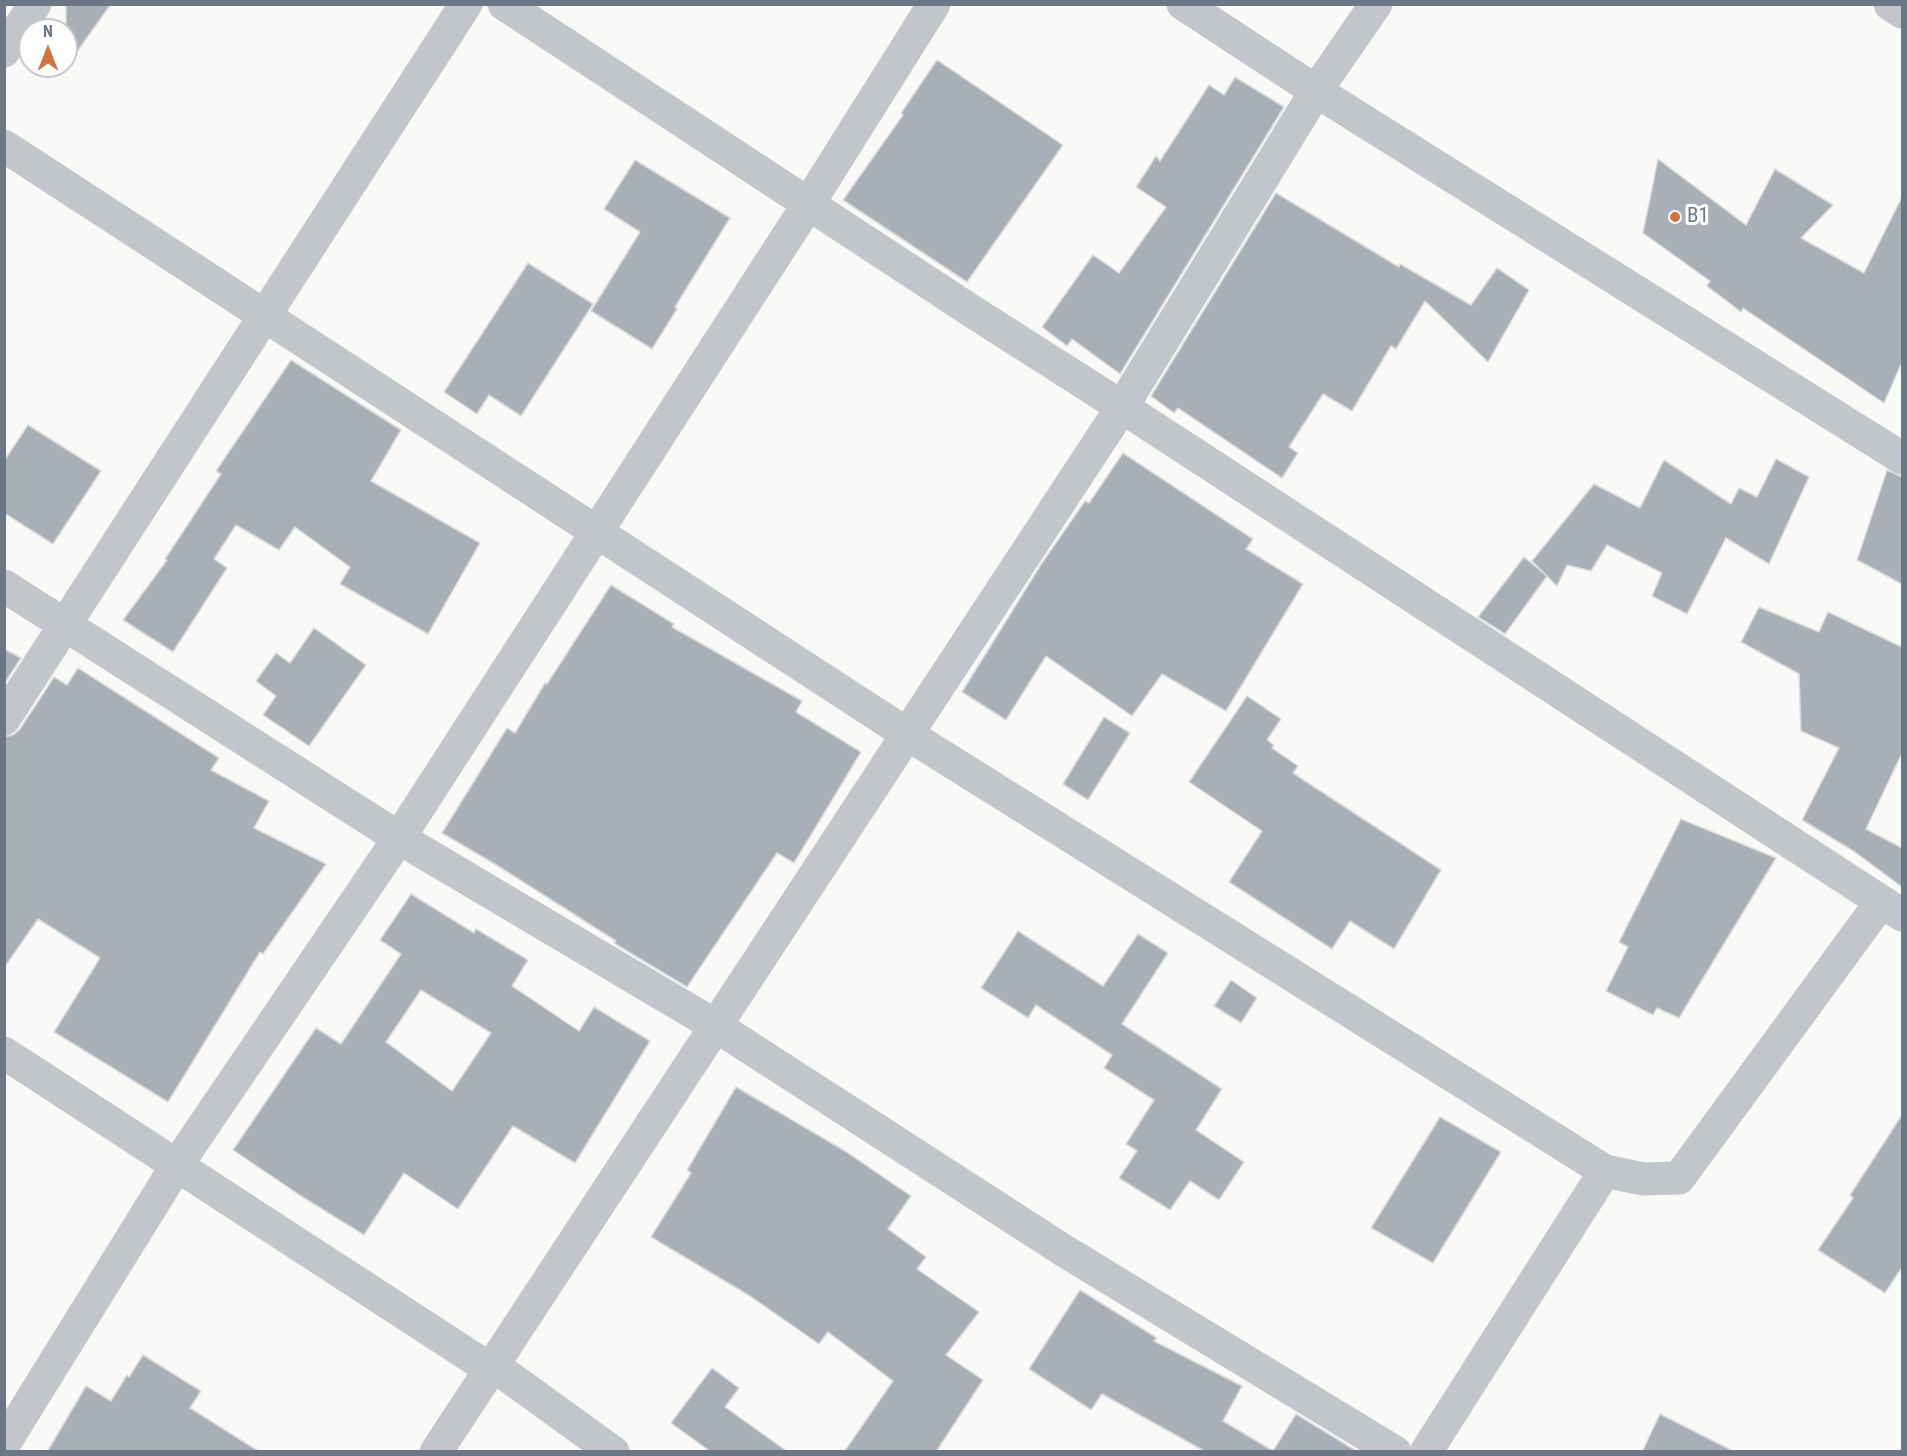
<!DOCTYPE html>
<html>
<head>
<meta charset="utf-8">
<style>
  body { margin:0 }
  #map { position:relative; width:1907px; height:1456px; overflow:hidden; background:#f9faf8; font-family:"Roboto Condensed",sans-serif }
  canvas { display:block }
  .frame { position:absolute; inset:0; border:6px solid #6c7786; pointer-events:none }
  .north { position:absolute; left:18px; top:18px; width:60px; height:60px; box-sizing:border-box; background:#fff; border:2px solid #c4c9cf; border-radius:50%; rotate:0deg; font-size:16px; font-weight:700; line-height:24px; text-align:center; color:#6c7786 }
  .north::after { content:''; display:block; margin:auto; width:21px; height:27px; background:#d27340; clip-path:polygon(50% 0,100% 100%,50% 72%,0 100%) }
</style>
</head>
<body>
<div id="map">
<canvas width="1907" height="1456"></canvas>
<div class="frame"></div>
<div class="north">N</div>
</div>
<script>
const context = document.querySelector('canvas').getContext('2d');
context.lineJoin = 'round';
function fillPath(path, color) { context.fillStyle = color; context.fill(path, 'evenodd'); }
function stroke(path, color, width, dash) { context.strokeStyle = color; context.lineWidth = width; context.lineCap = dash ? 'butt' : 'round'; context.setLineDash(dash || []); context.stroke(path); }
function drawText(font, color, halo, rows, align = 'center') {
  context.font = font + ' "Roboto Condensed",sans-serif'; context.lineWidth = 6; context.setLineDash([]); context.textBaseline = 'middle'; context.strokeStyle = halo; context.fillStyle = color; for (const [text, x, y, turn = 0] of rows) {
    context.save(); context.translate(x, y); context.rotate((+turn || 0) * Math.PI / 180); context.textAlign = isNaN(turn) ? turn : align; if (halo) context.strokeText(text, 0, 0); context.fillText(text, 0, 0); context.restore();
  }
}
const building = new Path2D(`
  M 66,4 L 111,4 L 66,67 Z
  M 937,60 L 1063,145 L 967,282 L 843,200 L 903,115 L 901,113 Z
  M 1235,77 L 1284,107 L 1120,374 L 1072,339 L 1067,346 L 1042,327 L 1093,255 L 1119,273 L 1166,207 L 1136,187 L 1156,156 L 1160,161 L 1209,85 L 1224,95 Z
  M 1658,159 L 1746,225 L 1775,169 L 1833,205 L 1801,238 L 1864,273 L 1902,197 L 1902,362 L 1884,403 L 1743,308 L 1741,312 L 1707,286 L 1710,281 L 1643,233 Z
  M 635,160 L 730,218 L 675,307 L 677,309 L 652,349 L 591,311 L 640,232 L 604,209 Z
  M 1276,193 L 1399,267 L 1400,264 L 1471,305 L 1497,268 L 1529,290 L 1488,362 L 1425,301 L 1396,349 L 1391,346 L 1352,411 L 1323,394 L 1289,447 L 1298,453 L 1282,478 L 1178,408 L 1174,413 L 1151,396 Z
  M 528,263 L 593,304 L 521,416 L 489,395 L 477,414 L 444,392 Z
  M 291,360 L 401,430 L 371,481 L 480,543 L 428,634 L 340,584 L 350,567 L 295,527 L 279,550 L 236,525 L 214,559 L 227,568 L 173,652 L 123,620 L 167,560 L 165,559 L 221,474 L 216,471 Z
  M 28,425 L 101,471 L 53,544 L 4,513 L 4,461 Z
  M 1123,453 L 1253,539 L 1246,549 L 1303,584 L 1226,711 L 1162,674 L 1132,716 L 1046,656 L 1006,720 L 962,692 L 1042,563 L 1085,501 L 1089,503 Z
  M 1776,459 L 1809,477 L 1769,564 L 1726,538 L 1687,614 L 1652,596 L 1662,573 L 1607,545 L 1591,571 L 1567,565 L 1557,586 L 1532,561 L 1594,484 L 1640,508 L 1664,460 L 1731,504 L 1739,488 L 1757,497 Z
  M 1887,470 L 1902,477 L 1902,584 L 1857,560 Z
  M 1524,557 L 1547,576 L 1505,634 L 1478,617 Z
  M 611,585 L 674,624 L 672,627 L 802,701 L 796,712 L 861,752 L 794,863 L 777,853 L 687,987 L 632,954 L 614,943 L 616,941 L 498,866 L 442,833 L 507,728 L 515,733 L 545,683 L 547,684 Z
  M 1759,607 L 1819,632 L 1828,612 L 1902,647 L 1902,753 L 1866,829 L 1902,848 L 1902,887 L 1855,852 L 1802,820 L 1839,748 L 1801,731 L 1799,674 L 1741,642 Z
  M 314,628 L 366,665 L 309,746 L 263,715 L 276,696 L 256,681 L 276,653 L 290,663 Z
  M 4,649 L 21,658 L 4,684 Z
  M 78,668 L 219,758 L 211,770 L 269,801 L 254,828 L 326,864 L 263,954 L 260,952 L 168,1102 L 54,1032 L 100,958 L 38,919 L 4,968 L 4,737 L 13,735 L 20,729 L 54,677 L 67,685 Z
  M 1247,696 L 1281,719 L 1267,740 L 1274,745 L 1272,748 L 1298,766 L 1293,773 L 1441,870 L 1394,949 L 1350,921 L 1332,949 L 1229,882 L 1262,831 L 1189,782 Z
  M 1104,717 L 1130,733 L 1088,800 L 1063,784 Z
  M 1681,819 L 1776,858 L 1679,1018 L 1657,1008 L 1653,1015 L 1606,991 L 1628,947 L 1619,942 Z
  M 411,894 L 474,933 L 476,929 L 528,960 L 512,986 L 579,1031 L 594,1007 L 650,1041 L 575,1163 L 513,1126 L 458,1209 L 404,1173 L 364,1235 L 301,1196 L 233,1150 L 316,1028 L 341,1044 L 401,954 L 380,940 ZM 421,990 L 491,1033 L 452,1091 L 386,1042 Z
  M 1018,931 L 1103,986 L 1138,934 L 1168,953 L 1122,1024 L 1222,1089 L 1196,1130 L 1244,1162 L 1219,1200 L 1190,1181 L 1170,1210 L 1119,1178 L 1137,1151 L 1126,1144 L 1154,1100 L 1104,1068 L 1112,1055 L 1036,1005 L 1028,1018 L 981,988 Z
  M 1231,980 L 1257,998 L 1241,1023 L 1214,1006 Z
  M 736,1087 L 845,1151 L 911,1196 L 888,1229 L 926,1257 L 917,1269 L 979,1312 L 946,1355 L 983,1380 L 936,1452 L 844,1452 L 893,1381 L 828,1332 L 819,1344 L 750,1296 L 651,1237 L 691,1173 L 687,1170 Z
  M 1902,1115 L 1902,1267 L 1885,1293 L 1818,1250 L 1853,1198 L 1850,1195 Z
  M 1440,1117 L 1501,1152 L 1433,1263 L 1371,1228 Z
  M 1080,1290 L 1157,1338 L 1154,1341 L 1242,1386 L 1223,1421 L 1273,1451 L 1296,1414 L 1358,1452 L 1206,1452 L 1102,1394 L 1091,1410 L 1029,1369 Z
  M 143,1355 L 201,1391 L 190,1408 L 260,1452 L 47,1452 L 86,1386 L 111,1401 L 127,1375 L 129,1377 Z
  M 712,1368 L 739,1388 L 725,1407 L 788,1452 L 711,1452 L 671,1423 Z
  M 1660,1414 L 1735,1452 L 1642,1452 Z`);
fillPath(building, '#a9afb6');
stroke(building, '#dbdcda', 1.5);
stroke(new Path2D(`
  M 504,4 L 970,310 L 1122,407 L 1902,915
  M 1183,4 L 1316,91 L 1902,458
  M 1890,4 L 1902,12
  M 4,51 L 35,4
  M 4,146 L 907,734 L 1605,1171 L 1643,1179 L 1679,1178 L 1881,902
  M 4,586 L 399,838 L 716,1026 L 1066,1252 L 1395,1452
  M 4,719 L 466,4
  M 4,1053 L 490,1369
  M 494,1366 L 613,1452
  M 4,1444 L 177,1165 L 399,838 L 809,203 L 934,4
  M 436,1452 L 1122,407 L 1316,91 L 1376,4
  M 1426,1452 L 1605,1171`), '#c2c5c9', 33);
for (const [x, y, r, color] of [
  [1675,217,6,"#d27340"]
]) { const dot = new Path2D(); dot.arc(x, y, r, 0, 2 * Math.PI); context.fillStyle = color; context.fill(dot); stroke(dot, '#fff', 2); }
drawText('21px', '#6c7786', '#fff', [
  ["B1",1687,217]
], 'left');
</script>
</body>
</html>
